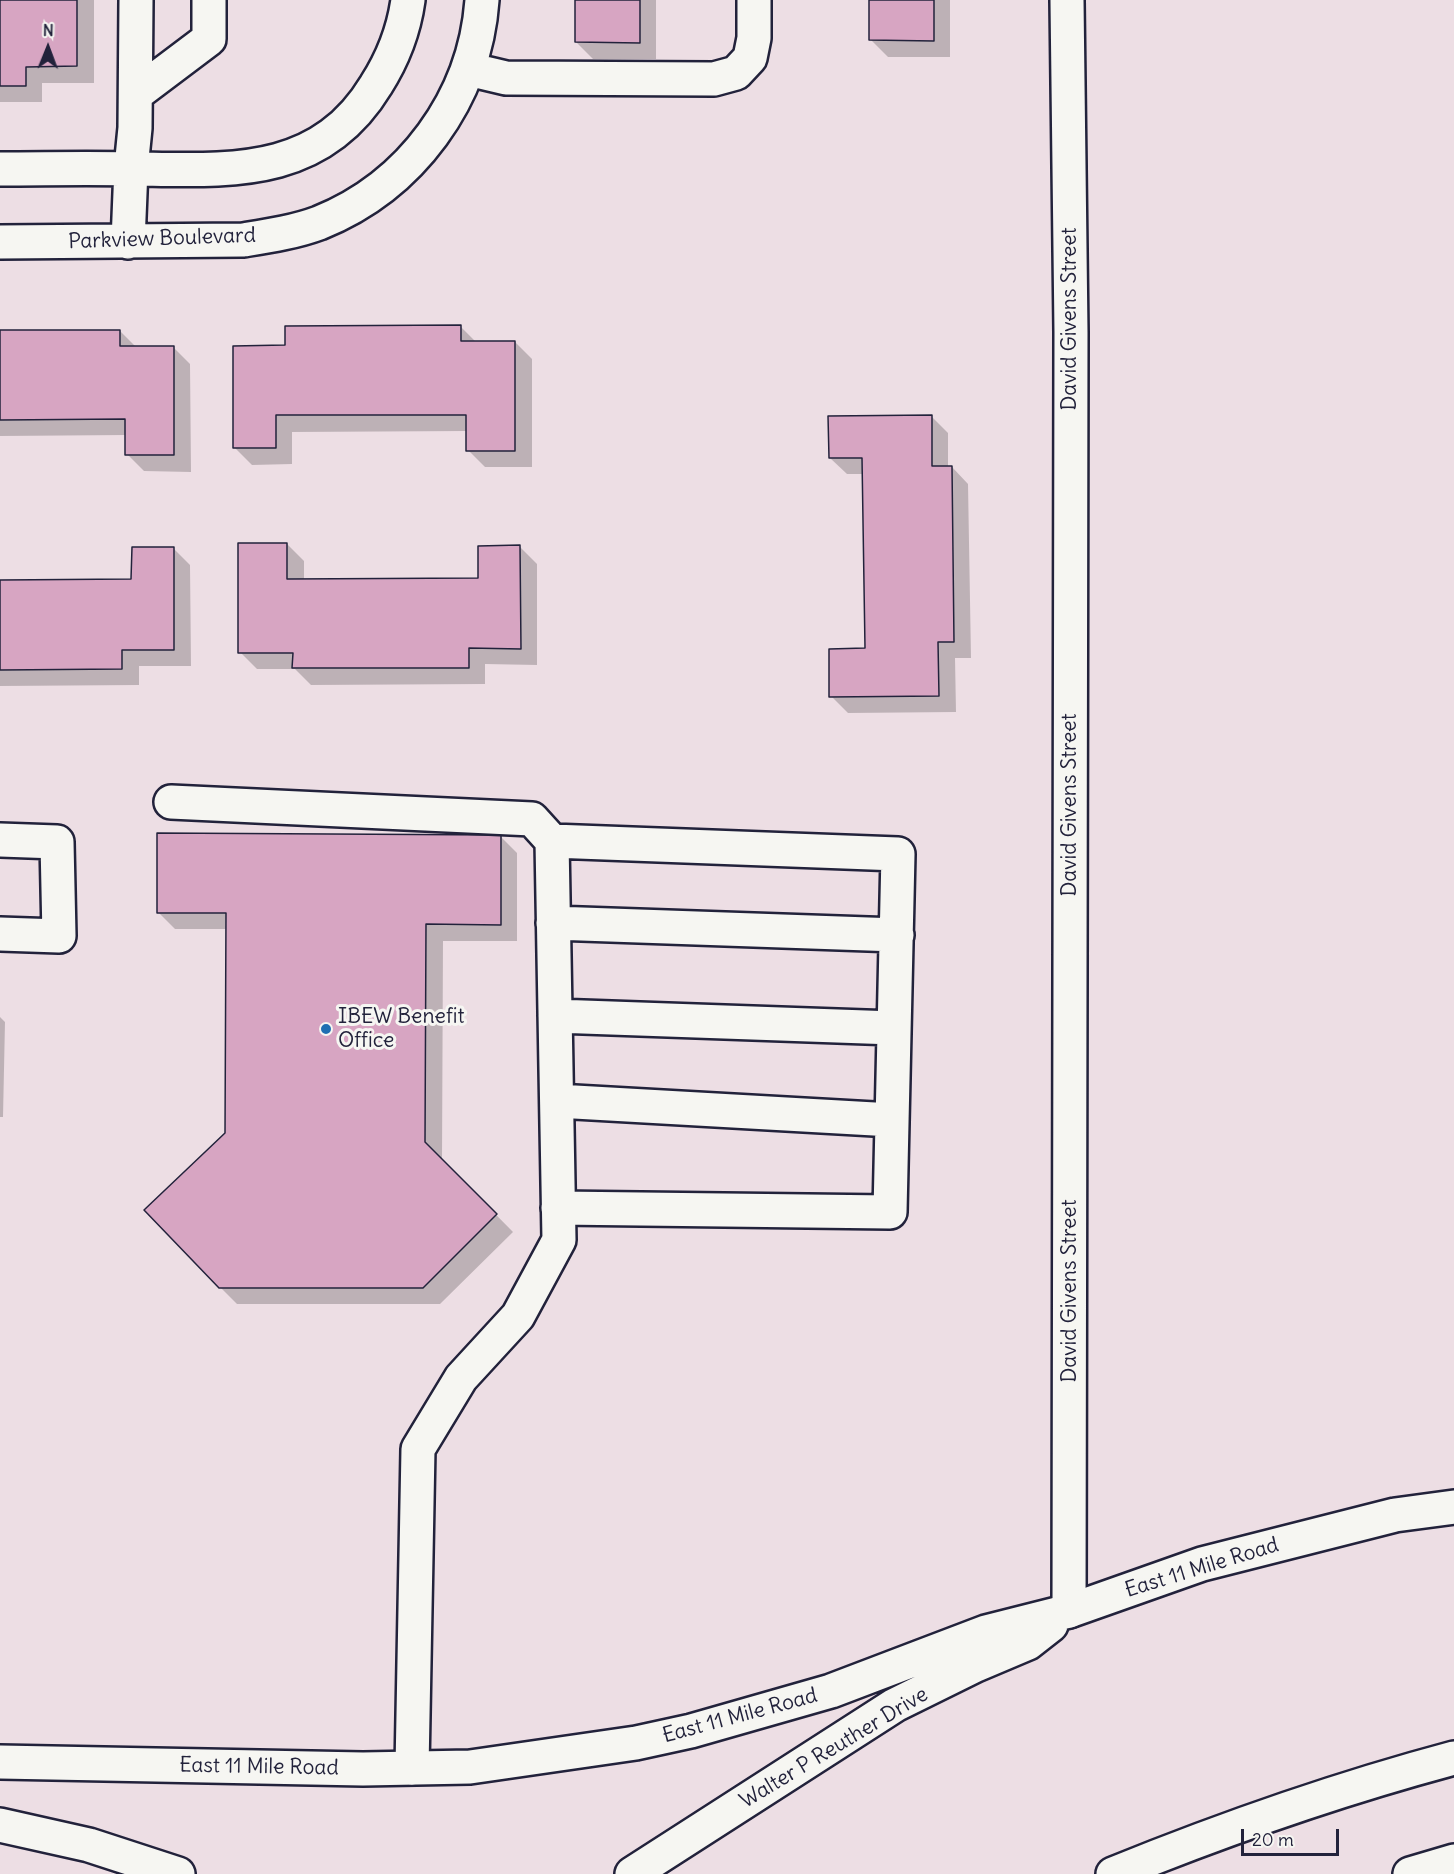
<!DOCTYPE html>
<html>
<head>
<meta charset="utf-8">
<style>
  body { margin:0 }
  #map { position:relative; width:1454px; height:1874px; overflow:hidden; background:#eddee4; font-family:Delius,sans-serif }
  canvas { display:block }
  .north { position:absolute; left:18px; top:18px; width:60px; height:60px; -webkit-text-stroke:4px #f6f6f2; paint-order:stroke; rotate:1deg; font-size:16px; font-weight:700; line-height:24px; text-align:center; color:#22223b }
  .north::after { content:''; display:block; margin:auto; width:21px; height:27px; background:#22223b; clip-path:polygon(50% 0,100% 100%,50% 72%,0 100%) }
  .scale { position:absolute; left:1241px; top:1829px; width:98px; height:27px; box-sizing:border-box; border:3px solid #22223b; border-top:0; padding-left:8px; font-size:18px; line-height:21px; white-space:nowrap; color:#22223b; -webkit-text-stroke:4px #f6f6f2; paint-order:stroke }
</style>
</head>
<body>
<div id="map">
<canvas width="1454" height="1874"></canvas>
<div class="north">N</div>
<div class="scale">20 m</div>
</div>
<script>
const context = document.querySelector('canvas').getContext('2d');
context.lineJoin = 'round';
function fillPath(path, color) { context.fillStyle = color; context.fill(path, 'evenodd'); }
function stroke(path, color, width, dash) { context.strokeStyle = color; context.lineWidth = width; context.lineCap = dash ? 'butt' : 'round'; context.setLineDash(dash || []); context.stroke(path); }
function drawText(font, color, halo, rows, align = 'center') {
  context.font = font + ' Delius,sans-serif'; context.lineWidth = 6; context.setLineDash([]); context.textBaseline = 'middle'; context.strokeStyle = halo; context.fillStyle = color; for (const [text, x, y, turn = 0] of rows) {
    context.save(); context.translate(x, y); context.rotate((+turn || 0) * Math.PI / 180); context.textAlign = isNaN(turn) ? turn : align; if (halo) context.strokeText(text, 0, 0); context.fillText(text, 0, 0); context.restore();
  }
}
fillPath(new Path2D(`
  M 0,0 L 94,0 L 94,83 L 42,83 L 42,102 L 0,102 Z
  M 576,0 L 656,0 L 656,59 L 593,59 L 576,42 Z
  M 870,0 L 950,0 L 950,57 L 888,57 L 871,40 Z
  M 461,327 L 476,342 L 515,342 L 532,359 L 532,467 L 485,467 L 468,450 L 468,431 L 292,432 L 292,464 L 252,465 L 235,448 L 286,347 Z
  M 120,331 L 136,347 L 173,347 L 190,364 L 191,472 L 144,471 L 127,454 L 127,435 L 0,436 L 0,332 Z
  M 931,416 L 948,433 L 948,467 L 952,467 L 968,484 L 971,658 L 955,658 L 956,712 L 848,713 L 831,696 L 866,650 L 864,474 L 847,474 L 830,458 Z
  M 287,544 L 304,561 L 304,580 L 480,580 L 520,547 L 537,564 L 537,665 L 485,664 L 485,684 L 311,685 L 295,669 L 257,669 L 240,652 Z
  M 173,548 L 190,565 L 191,666 L 139,666 L 139,685 L 0,686 L 0,582 L 133,581 Z
  M 500,836 L 517,853 L 517,941 L 443,941 L 442,1160 L 513,1232 L 440,1304 L 237,1304 L 220,1287 L 226,1134 L 227,929 L 175,929 L 158,912 Z
  M 0,1017 L 5,1022 L 3,1117 L 0,1117 Z`), '#0003');
const building = new Path2D(`
  M 0,0 L 77,0 L 77,66 L 26,67 L 26,86 L 0,86 Z
  M 575,0 L 640,0 L 640,43 L 575,42 Z
  M 869,0 L 934,0 L 934,41 L 869,40 Z
  M 461,325 L 461,341 L 515,341 L 515,451 L 466,451 L 466,415 L 276,415 L 276,448 L 233,448 L 233,346 L 285,345 L 285,326 Z
  M 0,330 L 120,330 L 120,346 L 174,346 L 174,455 L 125,455 L 125,419 L 0,420 Z
  M 932,415 L 932,466 L 952,466 L 954,642 L 938,642 L 939,696 L 829,697 L 829,649 L 865,648 L 862,458 L 829,458 L 828,416 Z
  M 238,543 L 287,543 L 287,579 L 478,578 L 478,546 L 520,545 L 521,649 L 469,648 L 469,668 L 292,668 L 293,653 L 238,653 Z
  M 132,547 L 174,547 L 174,650 L 122,650 L 122,669 L 0,670 L 0,580 L 131,579 Z
  M 157,833 L 501,835 L 501,925 L 426,924 L 425,1142 L 497,1214 L 423,1288 L 219,1288 L 144,1210 L 225,1133 L 226,913 L 157,913 Z`);
fillPath(building, '#d7a5c2');
stroke(building, '#22223b', 1.5);
const minor = new Path2D(`
  M 1067,0 L 1071,332 L 1069,1611
  M 468,69 L 506,78 L 714,79 L 736,73 L 750,58 L 754,38 L 754,0
  M 136,94 L 209,39 L 209,0
  M 0,169 C 44,169 88,168 132,169 C 228,170 319,179 376,85 C 392,60 404,29 408,0
  M 0,242 L 243,240 C 268,236 295,232 319,223 C 411,186 475,99 482,0
  M 128,242 L 131,168 L 135,128 L 136,0
  M 171,802 L 532,819 L 552,841 L 559,1240 L 518,1316 L 461,1378 L 418,1449 L 412,1768
  M 0,840 L 57,842 L 59,936 L 0,934
  M 552,841 L 898,854 L 890,1212 L 558,1208
  M 553,923 L 897,935
  M 555,1016 L 894,1028
  M 557,1101 L 892,1120`);
const major = new Path2D(`
  M 0,1762 L 363,1769 L 470,1767 L 636,1743 L 691,1731 L 831,1691 L 986,1632 L 1069,1611 L 1202,1564 L 1395,1515 L 1454,1507
  M 0,1825 L 89,1845 L 178,1874
  M 632,1874 L 895,1705 L 976,1665 L 1028,1643 L 1051,1625`);
const highway = new Path2D(`
  M 1113,1874 C 1224,1829 1338,1789 1454,1758
  M 1410,1874 L 1454,1861`);
stroke(minor, '#22223b', 38);
stroke(major, '#22223b', 38);
stroke(highway, '#22223b', 38);
stroke(minor, '#f6f6f2', 33);
stroke(major, '#f6f6f2', 33);
stroke(highway, '#f6f6f2', 33);
for (const [x, y, r, color] of [
  [326,1029,6,"#1f6fb2"]
]) { const dot = new Path2D(); dot.arc(x, y, r, 0, 2 * Math.PI); context.fillStyle = color; context.fill(dot); stroke(dot, '#f6f6f2', 2); }
drawText('21px', '#22223b', '#f6f6f2', [
  ["Parkview Boulevard",162,239,-2],
  ["David Givens Street",1070,319,-90],
  ["David Givens Street",1070,805,-90],
  ["David Givens Street",1070,1291,-90],
  ["East 11 Mile Road",1202,1568,-17],
  ["East 11 Mile Road",740,1716,-15],
  ["Walter P Reuther Drive",834,1748,-31],
  ["East 11 Mile Road",259,1767,1]
]);
drawText('21px', '#22223b', '#f6f6f2', [
  ["IBEW Benefit",338,1017],
  ["Office",338,1041]
], 'left');
</script>
</body>
</html>
